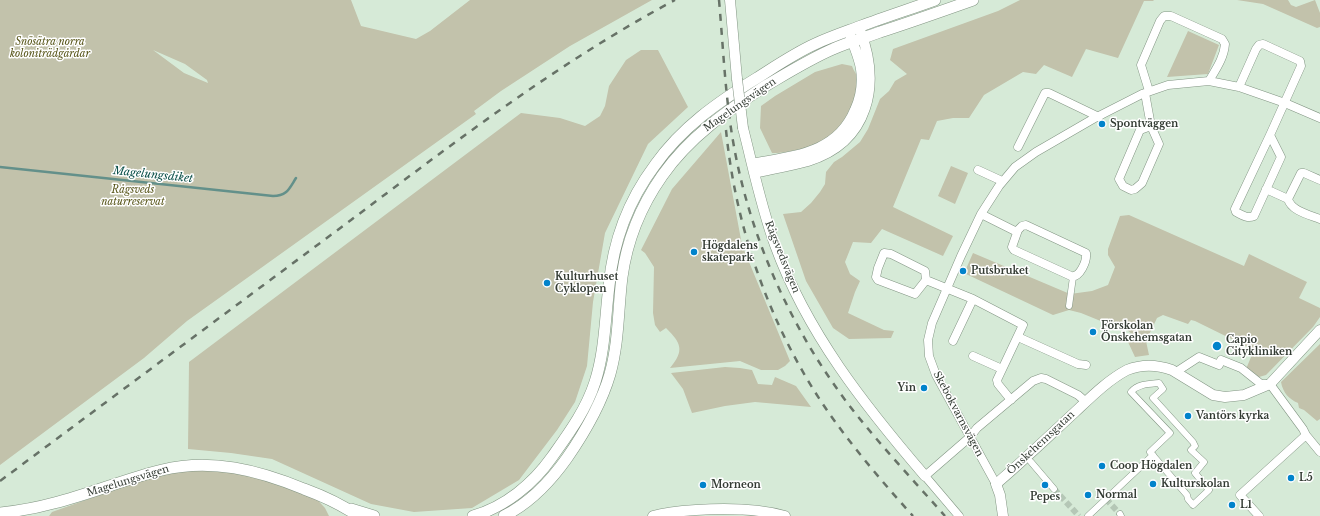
<!DOCTYPE html>
<html>
<head>
<meta charset="utf-8">
<style>
  body { margin:0 }
  canvas { display:block; background:#d6ead7 }
</style>
</head>
<body>
<canvas width="1320" height="516"></canvas>
<script>
const context = document.querySelector('canvas').getContext('2d');
context.lineJoin = 'round';
function fillPath(path, color) { context.fillStyle = color; context.fill(path, 'evenodd'); }
function stroke(path, color, width, dash) { context.strokeStyle = color; context.lineWidth = width; context.lineCap = dash ? 'butt' : 'round'; context.setLineDash(dash || []); context.stroke(path); }
function drawText(font, color, halo, rows, align = 'center') {
  context.font = font + ' "Libre Baskerville",serif'; context.lineWidth = 3; context.setLineDash([]); context.textBaseline = 'middle'; context.strokeStyle = halo; context.fillStyle = color; for (const [text, x, y, turn = 0] of rows) {
    context.save(); context.translate(x, y); context.rotate((+turn || 0) * Math.PI / 180); context.textAlign = isNaN(turn) ? turn : align; if (halo) context.strokeText(text, 0, 0); context.fillText(text, 0, 0); context.restore();
  }
}
fillPath(new Path2D(`
  M 0,0 L 351,0 L 361,26 L 416,39 L 430,31 L 470,0 L 652,0 L 570,46 L 501,91 L 474,111 L 476,114 L 187,321 L 144,358 L 0,465 ZM 153,50 L 185,64 L 207,80 L 208,83 L 184,73 Z
  M 1020,0 L 1154,0 L 1153,1 L 1144,1 L 1118,58 L 1086,49 L 1072,77 L 1044,65 L 1036,74 L 1023,72 L 984,95 L 969,118 L 953,118 L 937,121 L 929,140 L 921,139 L 893,207 L 953,236 L 943,256 L 882,229 L 871,243 L 853,242 L 845,262 L 850,274 L 860,281 L 855,292 L 848,313 L 884,330 L 894,331 L 891,338 L 849,339 L 833,328 L 806,281 L 783,214 L 801,212 L 811,203 L 820,192 L 825,184 L 826,172 L 834,162 L 842,157 L 860,142 L 868,129 L 880,99 L 889,91 L 895,81 L 907,74 L 890,60 L 893,49 L 998,11 Z
  M 1237,0 L 1288,0 L 1291,5 L 1296,7 L 1315,0 L 1320,13 L 1320,27 L 1317,28 L 1263,4 Z
  M 1188,31 L 1219,45 L 1208,74 L 1167,77 Z
  M 641,50 L 658,50 L 688,107 L 648,144 L 605,233 L 593,302 L 587,366 L 575,402 L 557,430 L 519,480 L 472,508 L 414,512 L 371,504 L 272,459 L 231,453 L 188,449 L 189,362 L 521,113 L 560,118 L 585,126 L 600,116 L 605,106 L 609,86 L 626,60 Z
  M 842,64 L 852,66 C 853,69 855,72 856,74 C 859,87 852,111 845,121 C 839,129 830,136 822,142 C 814,147 782,154 772,153 L 760,128 L 761,106 L 775,96 L 815,72 Z
  M 721,132 L 742,245 L 790,361 L 785,366 L 778,370 L 761,370 L 740,361 L 670,368 C 685,350 681,343 666,328 L 660,332 L 655,325 L 653,313 L 654,267 L 645,253 L 641,250 L 672,189 Z
  M 951,166 L 968,173 L 955,204 L 938,196 Z
  M 1129,215 L 1244,266 L 1249,254 L 1307,282 L 1299,298 L 1320,308 L 1320,317 L 1313,327 L 1266,375 L 1259,377 L 1246,369 L 1254,350 L 1195,321 L 1191,320 L 1188,324 L 1163,315 L 1157,318 L 1146,341 L 1149,355 L 1135,357 L 1128,342 L 1133,335 L 1126,329 L 1108,324 L 1081,313 L 1069,310 L 1053,315 L 966,274 L 966,269 L 973,253 L 1070,294 L 1092,291 L 1108,285 L 1115,267 L 1108,255 L 1108,249 L 1120,216 Z
  M 1320,344 L 1320,419 L 1317,421 L 1304,410 L 1299,408 L 1298,403 C 1289,399 1283,393 1281,382 Z
  M 725,367 L 740,368 L 752,370 L 758,384 L 772,385 L 775,377 L 796,386 L 811,407 L 755,402 L 725,406 L 692,413 L 683,389 L 671,373 Z
  M 187,469 L 221,470 L 285,485 L 312,494 L 325,508 L 329,516 L 49,516 L 52,512 L 153,476 Z`), '#c2c2ab');
stroke(new Path2D(`
  M 0,167 L 273,196 C 287,196 289,189 296,178`), '#63908a', 2.5);
stroke(new Path2D(`
  M 1054,489 L 1079,516
  M 1106,499 L 1120,514`), '#b5c7b6', 6, [6, 3]);
const pedestrian = new Path2D(`
  M 1069,306 L 1073,277
  M 1159,383 L 1163,389 L 1153,398 L 1193,442 L 1195,446 L 1191,450 L 1204,462 L 1195,473 L 1209,490 L 1193,505 L 1188,499 L 1187,495 L 1150,452 L 1170,433 L 1131,392 C 1138,384 1148,384 1159,383 Z
  M 1031,462 L 1054,489
  M 1120,514 L 1121,516
  M 1088,516 L 1153,455`);
const minor = new Path2D(`
  M 1239,87 L 1256,49 L 1259,45 L 1263,44 L 1300,61 L 1301,66 L 1270,135 L 1235,209 L 1236,212 C 1242,215 1247,219 1254,216 L 1281,157 L 1270,135
  M 1149,91 L 1141,65 L 1160,21 L 1164,16 L 1171,16 L 1222,39 L 1225,44 C 1224,58 1216,69 1209,81
  M 1145,93 L 1151,126 L 1159,144 L 1142,183 L 1135,189 L 1131,190 L 1123,186 L 1119,179 L 1140,130 L 1151,126
  M 1018,147 L 1045,93 L 1049,93 L 1099,117
  M 978,170 L 1002,181
  M 1266,189 L 1288,199 C 1291,211 1310,215 1320,219
  M 1288,199 L 1301,173 L 1304,173 L 1320,180
  M 981,214 L 1017,232
  M 1026,225 L 1086,253 C 1087,261 1080,278 1071,276 L 1014,250 L 1012,247 L 1018,230 L 1022,226 Z
  M 926,280 L 915,294 L 878,280 L 876,277 L 878,268 L 884,253 L 891,254 L 925,271 L 926,280 L 973,299 L 1023,325 L 997,380 L 998,384 L 1011,400
  M 1018,337 L 1078,364 L 1086,365
  M 953,341 L 973,299
  M 973,356 L 1002,369
  M 1176,372 L 1199,357 L 1219,365 L 1221,360 L 1241,368 L 1261,384 L 1270,384 L 1303,429 L 1306,435 L 1320,452
  M 996,484 L 936,375 L 929,356 L 928,340 L 932,323 L 961,256 L 981,214 L 999,186 L 1015,167 L 1036,152 L 1093,119 L 1142,94 L 1168,85 L 1209,81 L 1239,87 L 1285,103 L 1320,118
  M 959,516 L 925,476 L 970,437 L 977,428 L 1033,381 L 1041,378 L 1046,379 L 1078,395 L 1086,402
  M 1259,516 L 1240,495 L 1306,435`);
const tertiary = new Path2D(`
  M 730,0 L 737,79
  M 743,128 C 753,167 761,207 775,245 C 807,333 865,406 925,476
  M 752,164 C 793,156 837,154 855,110 C 861,97 863,83 861,69 C 859,56 853,45 850,34
  M 754,173 C 772,169 790,166 808,161 C 869,142 881,85 860,30
  M 653,516 C 667,512 681,511 696,510 C 726,508 756,508 785,516
  M 1003,516 L 1000,495 L 996,484 C 1023,461 1049,436 1075,412 C 1091,397 1108,380 1127,370 C 1142,364 1158,365 1172,370 L 1213,395 L 1225,397 L 1244,395 L 1270,384 L 1320,330`);
const secondary = new Path2D(`
  M 351,509 L 374,516
  M 0,513 C 18,511 36,508 54,503 C 90,494 125,479 162,470 C 211,458 258,470 304,489 C 323,496 341,504 358,516
  M 473,516 C 505,507 533,484 552,457 C 569,433 586,410 595,382 C 605,351 605,318 609,286 C 613,242 628,201 655,165 C 682,127 718,102 757,78 C 776,66 795,53 815,44 C 830,37 845,32 861,26 C 885,17 910,9 935,0
  M 504,516 C 530,503 550,482 567,458 C 585,432 601,405 610,374 C 619,342 618,309 622,277 C 627,240 641,206 662,176 C 689,137 728,110 767,85 C 789,72 810,59 833,49 C 848,42 864,38 880,32 C 911,22 942,11 973,0`);
stroke(pedestrian, '#829583', 7);
stroke(minor, '#829583', 9);
stroke(tertiary, '#829583', 11);
stroke(secondary, '#829583', 12);
stroke(pedestrian, '#fff', 6);
stroke(minor, '#fff', 8);
stroke(tertiary, '#fff', 10);
stroke(secondary, '#fff', 11);
stroke(new Path2D(`
  M 719,0 C 723,45 725,91 732,135 C 748,235 791,330 852,409 C 881,446 914,481 945,516
  M 726,130 C 736,232 772,332 831,416 C 856,451 884,484 913,516
  M 0,481 C 117,394 234,307 351,220 C 455,142 559,62 675,0`), '#677267', 2.5, [7, 7]);
const tertiaryBridge = new Path2D(`
  M 737,79 L 743,128`);
stroke(tertiaryBridge, '#829583', 11, []);
stroke(tertiaryBridge, '#fff', 10);
for (const [x, y, r, color] of [
  [1102,124,4,"#0183cb"],
  [694,252,4,"#0183cb"],
  [963,271,4,"#0183cb"],
  [547,283,4,"#0183cb"],
  [1093,332,4,"#0183cb"],
  [1217,346,5,"#0183cb"],
  [924,388,4,"#0183cb"],
  [1188,416,4,"#0183cb"],
  [1102,466,4,"#0183cb"],
  [1291,478,4,"#0183cb"],
  [1153,484,4,"#0183cb"],
  [703,485,4,"#0183cb"],
  [1045,485,4,"#0183cb"],
  [1088,495,4,"#0183cb"],
  [1232,505,4,"#0183cb"]
]) { const dot = new Path2D(); dot.arc(x, y, r, 0, 2 * Math.PI); context.fillStyle = color; context.fill(dot); stroke(dot, '#fff', 1.5); }
drawText('italic 10px', '#565417', '#fff', [
  ["Snösätra norra",50,42],
  ["koloniträdgårdar",50,54],
  ["Rågsveds",133,190],
  ["naturreservat",133,202]
]);
drawText('10px', '#333b33', '#fff', [
  ["Magelungsvägen",740,105,-35],
  ["Rågsvedsvägen",782,257,68],
  ["Skebokvarnsvägen",958,414,62],
  ["Önskehemsgatan",1041,443,-43],
  ["Magelungsvägen",128,481,-17]
]);
drawText('bold 10px', '#333b33', '#fff', [
  ["Spontväggen",1110,124],
  ["Högdalens",702,246],
  ["skatepark",702,258],
  ["Putsbruket",971,271],
  ["Kulturhuset",555,277],
  ["Cyklopen",555,289],
  ["Förskolan",1101,326],
  ["Önskehemsgatan",1101,338],
  ["Capio",1226,340],
  ["Citykliniken",1226,352],
  ["Yin",916,388,"right"],
  ["Vantörs kyrka",1196,416],
  ["Coop Högdalen",1110,466],
  ["L5",1299,478],
  ["Kulturskolan",1161,484],
  ["Morneon",711,485],
  ["Normal",1096,495],
  ["Pepes",1045,497,"center"],
  ["L1",1240,505]
], 'left');
drawText('italic 11px', '#0e524c', '#fff', [
  ["Magelungsdiket",153,175,6]
]);
</script>
</body>
</html>
